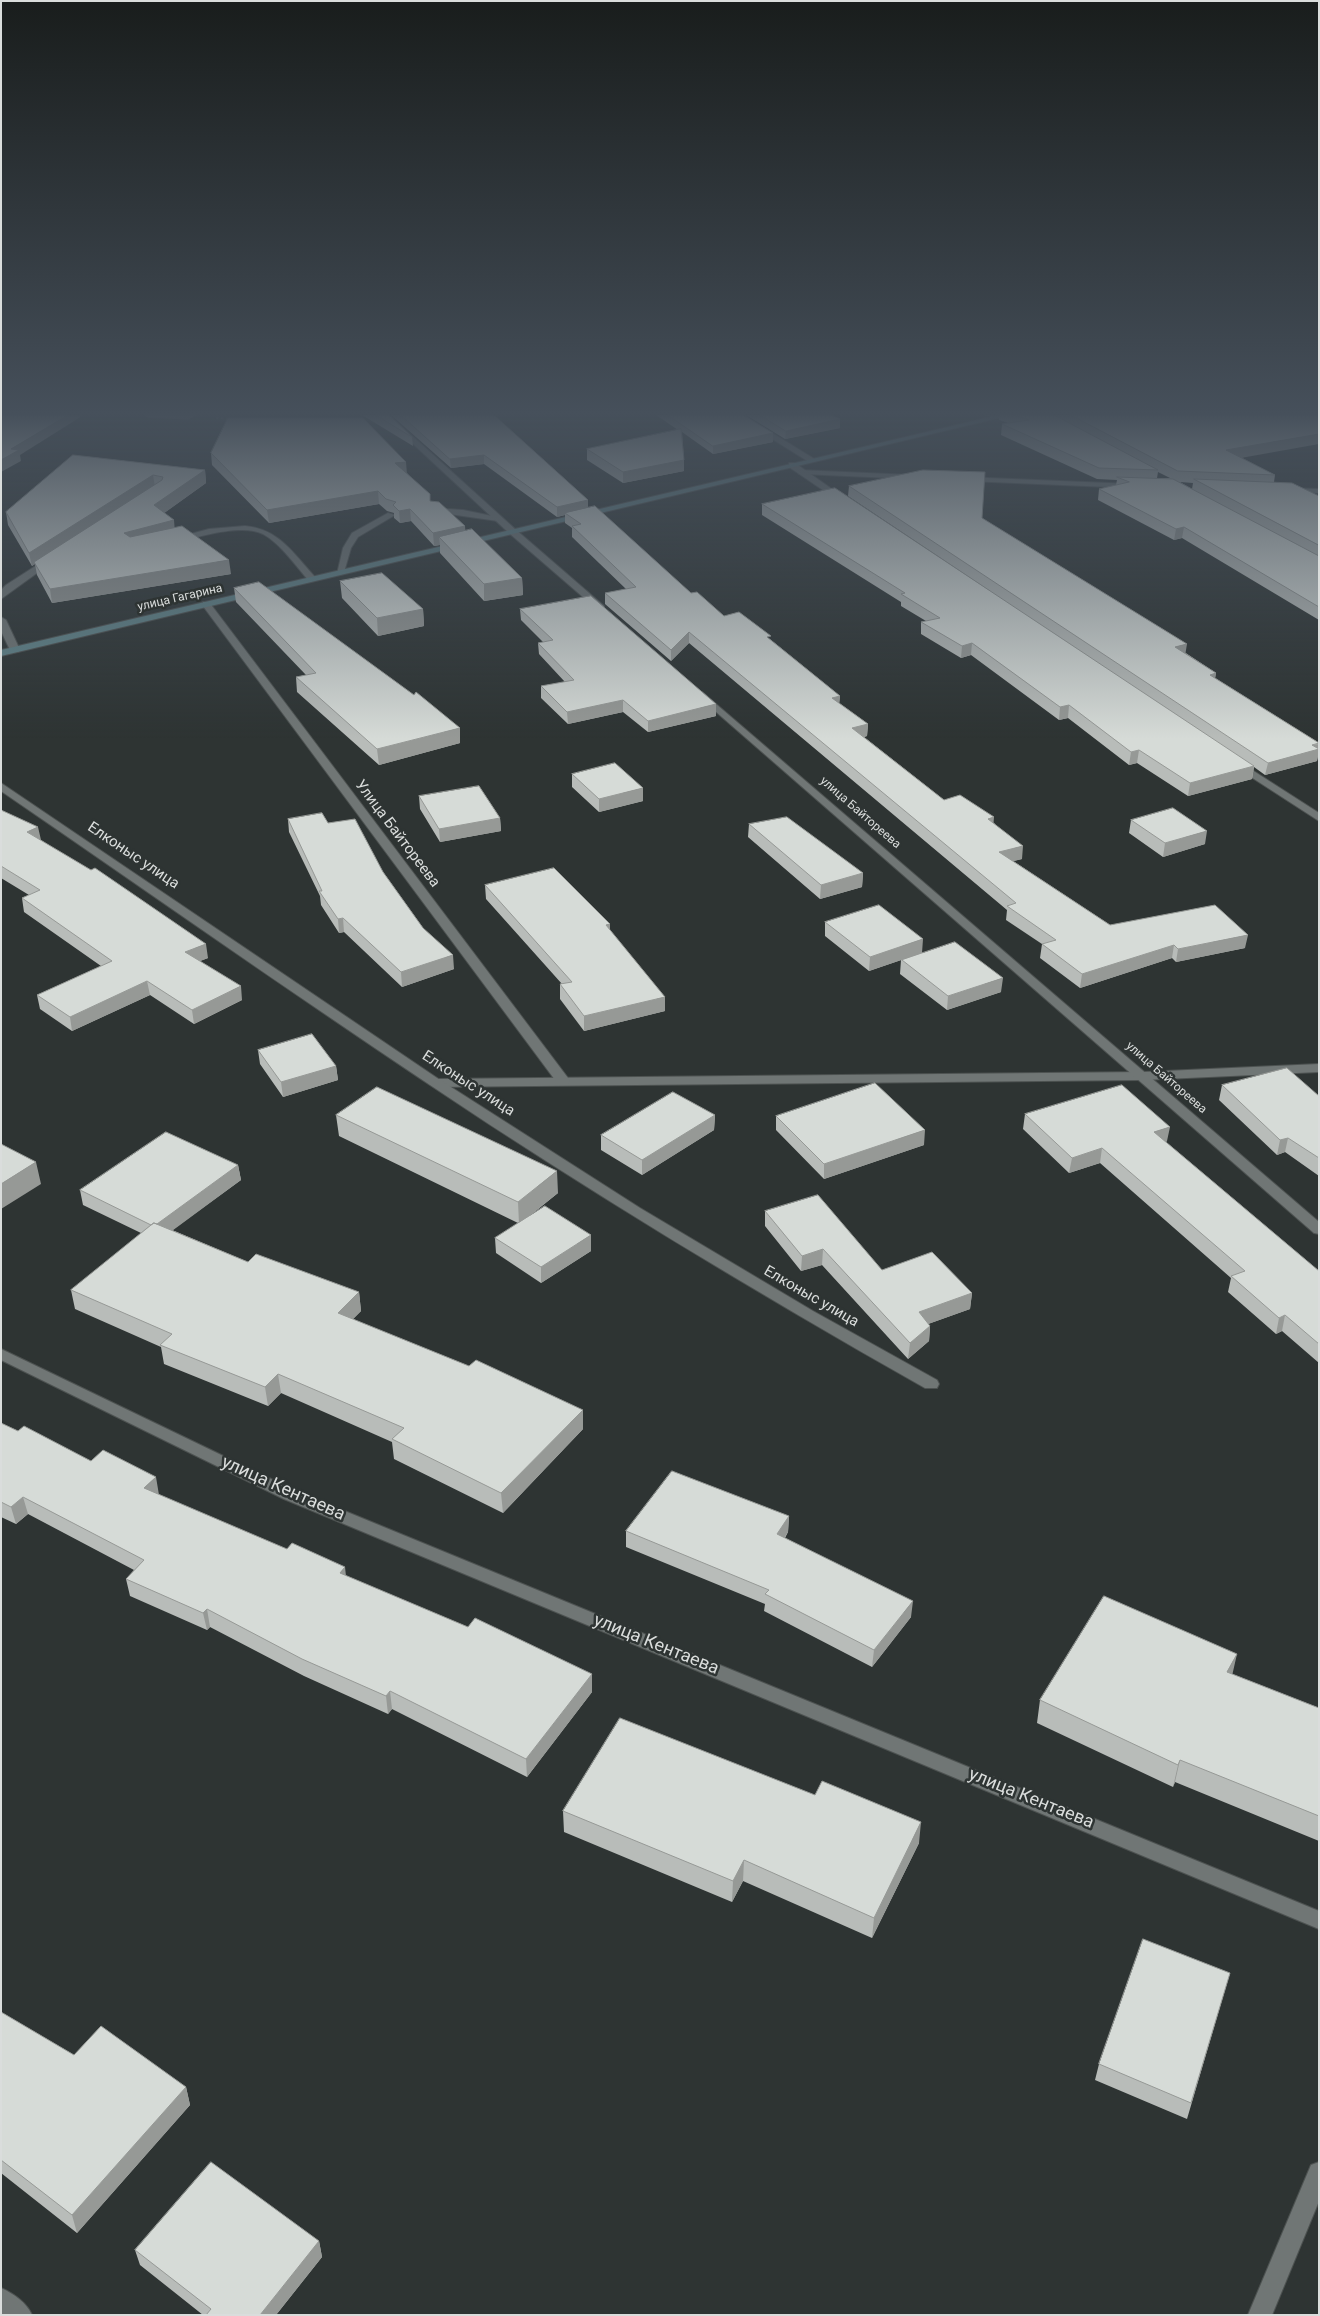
<!DOCTYPE html>
<html>
<head>
<meta charset="utf-8">
<style>
  body { margin:0 }
  #map { position:relative; width:1320px; height:2316px; overflow:hidden; background:#2e3433; font-family:Roboto,sans-serif }
  canvas { display:block }
  .frame { position:absolute; inset:0; border:2px solid #dadddc; pointer-events:none }
</style>
</head>
<body>
<div id="map">
<canvas width="1320" height="2316"></canvas>
<div class="frame"></div>
</div>
<script>
const context = document.querySelector('canvas').getContext('2d');
context.lineJoin = 'round';
function stroke(path, color, width, dash) { context.strokeStyle = color; context.lineWidth = width; context.lineCap = dash ? 'butt' : 'round'; context.setLineDash(dash || []); context.stroke(path); }
function fillPath(path, color) { context.fillStyle = color; context.fill(path, 'evenodd'); }
function drawText(font, color, halo, rows, align = 'center') {
  context.font = font + ' Roboto,sans-serif'; context.lineWidth = 5; context.setLineDash([]); context.textBaseline = 'middle'; context.strokeStyle = halo; context.fillStyle = color; for (const [text, x, y, turn = 0] of rows) {
    context.save(); context.translate(x, y); context.rotate((+turn || 0) * Math.PI / 180); context.textAlign = isNaN(turn) ? turn : align; if (halo) context.strokeText(text, 0, 0); context.fillText(text, 0, 0); context.restore();
  }
}
const service = new Path2D(`
  M 799,470 L 913,475 L 917,477 L 913,479 L 802,474 L 799,474 Z
  M 964,477 L 1133,484 L 1137,486 L 1133,488 L 967,481 L 964,481 Z
  M 1287,488 L 1319,489 L 1319,493 L 1290,492 L 1287,492 Z
  M 432,508 L 463,510 L 502,518 L 498,521 L 435,512 L 432,512 Z
  M 388,513 L 395,515 L 358,537 L 351,548 L 344,572 L 337,574 L 343,548 L 352,533 Z
  M 245,526 C 279,529 293,553 315,577 L 315,581 L 309,581 C 296,566 281,544 263,534 C 242,523 199,537 176,542 L 172,539 L 209,529 Z
  M 48,558 L 55,560 L 1,599 L 1,590 L 6,585 Z
  M 1,617 L 6,620 L 20,650 L 18,652 L 10,650 L 1,631 Z
  M 1319,1064 L 1319,1072 L 1143,1080 L 435,1087 L 428,1083 L 435,1079 L 1143,1072 Z`);
const minor = new Path2D(`
  M 145,415 L 195,415 L 188,419 L 149,417 Z
  M 382,415 L 389,415 L 515,529 L 604,606 L 604,610 L 598,610 L 509,533 Z
  M 734,415 L 743,415 L 816,460 L 809,462 Z
  M 789,463 L 795,463 L 846,499 L 839,501 L 789,467 Z
  M 203,602 L 209,602 L 568,1078 L 570,1081 L 568,1084 L 558,1084 L 203,606 Z
  M 702,692 L 1319,1222 L 1319,1234 L 1314,1233 L 699,697 L 697,695 Z
  M 1238,761 L 1319,813 L 1319,821 L 1234,766 L 1233,764 Z
  M 1,783 L 440,1080 L 640,1208 L 813,1311 L 937,1380 L 939,1384 L 937,1388 L 925,1388 C 757,1293 591,1193 430,1085 C 286,989 144,889 1,791 Z
  M 1,1349 L 296,1491 L 1319,1911 L 1319,1929 L 284,1499 L 1,1360 Z
  M 1319,2162 L 1319,2201 L 1272,2315 L 1248,2315 L 1311,2165 Z
  M 1,2288 C 14,2294 26,2302 32,2315 L 1,2315 Z`);
const secondary = new Path2D(`
  M 999,415 L 1011,415 L 1,656 L 1,650 Z`);
stroke(service, '#4d5251', 2);
stroke(minor, '#4d5251', 2);
stroke(secondary, '#4d5251', 2);
stroke(new Path2D(`
  M 216,418 L 230,419`), '#707574', 2, [2.5, 2.5]);
fillPath(service, '#707675');
fillPath(minor, '#707675');
fillPath(secondary, '#618489');
fillPath(new Path2D(`
  M 362,415 L 389,415 L 412,437 L 413,446 Z
  M 391,415 L 494,415 L 588,500 L 588,507 L 691,593 L 724,616 L 771,640 L 840,696 L 839,703 L 868,724 L 867,736 L 864,737 L 944,800 L 994,823 L 1022,859 L 1013,861 L 1110,925 L 1245,948 L 1176,962 L 1172,958 L 1080,988 L 1040,958 L 1042,944 L 1006,920 L 1007,910 L 689,643 L 671,661 L 605,604 L 605,593 L 626,589 L 572,537 L 572,528 L 565,523 L 565,515 L 557,517 L 484,464 L 451,468 Z
  M 656,415 L 743,415 L 773,433 L 773,442 L 713,454 L 682,432 L 684,460 L 684,471 L 623,483 L 587,460 L 587,449 L 678,430 Z
  M 746,415 L 831,415 L 840,419 L 840,428 L 785,439 Z
  M 984,415 L 1319,415 L 1242,458 L 1275,475 L 1274,482 L 1319,496 L 1319,620 L 1182,538 L 1174,540 L 1098,500 L 1099,489 L 1116,485 L 1117,480 L 1097,479 L 1001,435 L 1002,424 L 1008,423 L 999,420 L 999,415 L 988,416 ZM 1158,472 L 1170,478 L 1157,478 ZM 1180,482 L 1193,483 L 1192,489 Z
  M 211,453 L 407,473 L 430,501 L 465,526 L 465,530 L 522,578 L 523,595 L 484,601 L 440,553 L 440,545 L 434,546 L 411,521 L 400,523 L 394,518 L 394,513 L 387,511 L 379,504 L 269,523 L 212,465 Z
  M 73,455 L 205,470 L 206,483 L 164,513 L 175,528 L 231,574 L 52,603 L 37,575 L 35,564 L 32,566 L 8,525 L 6,512 Z
  M 849,486 L 982,518 L 1216,673 L 1215,678 L 1319,743 L 1319,750 L 1317,761 L 1265,775 L 1254,767 L 1252,779 L 1188,796 L 1137,763 L 1129,765 L 1068,718 L 1059,720 L 971,655 L 961,658 L 921,634 L 921,622 L 926,621 L 901,606 L 901,602 L 762,515 L 762,504 L 990,591 L 848,496 Z
  M 340,581 L 423,609 L 424,626 L 378,636 L 342,598 Z
  M 234,588 L 460,743 L 379,765 L 297,692 L 296,677 L 306,675 L 236,602 Z
  M 520,609 L 716,716 L 648,732 L 623,712 L 568,724 L 541,698 L 541,686 L 565,682 L 539,654 L 538,643 L 543,642 L 521,620 Z
  M 572,774 L 643,801 L 599,812 L 572,787 Z
  M 419,796 L 500,818 L 501,831 L 440,842 L 420,809 Z
  M 1,810 L 41,840 L 208,958 L 200,961 L 242,1000 L 194,1024 L 150,995 L 72,1031 L 40,1009 L 37,995 L 101,966 L 24,912 L 22,898 L 29,895 L 1,878 Z
  M 288,819 L 328,823 L 383,872 L 423,928 L 454,969 L 402,987 L 344,932 L 339,933 L 321,905 L 320,896 L 289,832 Z
  M 1131,820 L 1205,844 L 1163,857 L 1129,833 Z
  M 749,824 L 863,873 L 862,887 L 820,899 L 748,837 Z
  M 485,885 L 610,930 L 665,1011 L 584,1031 L 560,999 L 560,984 L 562,984 L 486,899 Z
  M 825,922 L 922,953 L 1001,992 L 947,1010 L 900,974 L 901,960 L 869,971 L 825,936 Z
  M 258,1050 L 336,1066 L 338,1080 L 283,1097 L 260,1064 Z
  M 1222,1085 L 1319,1096 L 1319,1176 L 1285,1152 L 1277,1155 L 1219,1100 Z
  M 1025,1114 L 1167,1141 L 1166,1142 L 1319,1271 L 1319,1363 L 1282,1331 L 1276,1334 L 1228,1292 L 1231,1278 L 1100,1163 L 1069,1173 L 1023,1129 Z
  M 336,1115 L 558,1193 L 527,1218 L 591,1251 L 541,1283 L 496,1253 L 495,1238 L 518,1223 L 339,1136 Z
  M 715,1115 L 714,1130 L 642,1175 L 601,1150 L 601,1135 Z
  M 776,1116 L 924,1145 L 824,1179 L 776,1130 Z
  M 238,1165 L 241,1180 L 172,1230 L 248,1262 L 359,1292 L 361,1311 L 353,1319 L 583,1429 L 503,1513 L 394,1459 L 392,1442 L 281,1393 L 268,1406 L 164,1364 L 161,1347 L 75,1309 L 71,1290 L 141,1233 L 83,1205 L 80,1190 Z
  M 765,1211 L 882,1270 L 972,1293 L 970,1309 L 928,1324 L 930,1326 L 929,1341 L 908,1359 L 822,1265 L 801,1271 L 765,1226 Z
  M 1,1423 L 18,1431 L 159,1495 L 346,1576 L 468,1627 L 592,1674 L 592,1692 L 527,1777 L 392,1709 L 388,1714 L 304,1676 L 210,1627 L 207,1630 L 130,1596 L 126,1579 L 134,1570 L 28,1514 L 16,1524 L 1,1517 Z
  M 789,1516 L 788,1532 L 785,1538 L 911,1617 L 872,1667 L 764,1611 L 765,1604 L 626,1547 L 626,1531 Z
  M 1232,1674 L 1319,1708 L 1319,1841 L 1175,1782 L 1173,1787 L 1037,1723 L 1040,1700 Z
  M 815,1795 L 919,1843 L 872,1938 L 743,1881 L 732,1902 L 564,1832 L 563,1811 Z
  M 1230,1973 L 1187,2119 L 1095,2080 L 1099,2064 Z
  M 1,2012 L 74,2055 L 186,2087 L 190,2105 L 77,2233 L 1,2173 Z
  M 319,2241 L 322,2257 L 276,2315 L 203,2315 L 140,2265 L 135,2250 Z`), '#b8bcb9');
fillPath(new Path2D(`
  M 68,415 L 81,415 L 79,418 L 20,455 L 21,461 L 1,472 L 1,460 L 11,449 Z
  M 988,415 L 999,415 L 988,416 Z
  M 840,419 L 840,428 L 785,439 L 786,431 Z
  M 773,433 L 773,442 L 713,454 L 713,446 Z
  M 1319,434 L 1319,444 L 1224,461 L 1226,450 Z
  M 484,455 L 484,464 L 451,468 L 450,459 Z
  M 684,460 L 684,471 L 623,483 L 623,472 Z
  M 406,462 L 407,474 L 395,463 Z
  M 205,470 L 206,483 L 156,519 L 154,505 Z
  M 153,475 L 155,487 L 34,562 L 35,564 L 32,566 L 29,553 Z
  M 378,491 L 379,504 L 269,523 L 267,510 Z
  M 588,500 L 588,510 L 565,513 L 565,515 L 557,517 L 557,507 Z
  M 410,509 L 411,521 L 400,523 L 399,511 Z
  M 174,520 L 175,533 L 126,546 L 124,533 Z
  M 465,526 L 466,539 L 439,537 L 440,545 L 434,546 L 433,533 Z
  M 1184,527 L 1182,538 L 1174,540 L 1176,529 Z
  M 229,560 L 231,574 L 52,603 L 50,589 Z
  M 522,578 L 523,595 L 484,601 L 484,584 Z
  M 423,609 L 424,626 L 378,636 L 377,618 Z
  M 689,632 L 689,643 L 671,661 L 671,650 Z
  M 972,643 L 971,655 L 961,658 L 962,646 Z
  M 1187,644 L 1185,656 L 1175,647 Z
  M 1216,673 L 1214,685 L 1210,675 Z
  M 840,696 L 839,708 L 832,698 Z
  M 623,700 L 623,712 L 568,724 L 567,712 Z
  M 716,704 L 716,716 L 648,732 L 648,721 Z
  M 1069,705 L 1068,718 L 1059,720 L 1060,707 Z
  M 868,724 L 867,736 L 852,740 L 852,728 Z
  M 460,728 L 460,743 L 379,765 L 377,749 Z
  M 1319,744 L 1318,749 L 1319,749 L 1319,750 L 1317,761 L 1265,775 L 1268,763 L 1312,745 Z
  M 1139,750 L 1137,763 L 1129,765 L 1131,752 Z
  M 1254,766 L 1252,779 L 1188,796 L 1190,783 Z
  M 643,788 L 643,801 L 599,812 L 599,799 Z
  M 994,817 L 993,829 L 988,819 Z
  M 500,818 L 501,831 L 440,842 L 439,829 Z
  M 38,827 L 41,840 L 27,832 Z
  M 1207,831 L 1205,844 L 1163,857 L 1165,843 Z
  M 1023,846 L 1022,859 L 998,865 L 999,852 Z
  M 863,873 L 862,887 L 820,899 L 821,885 Z
  M 343,918 L 344,932 L 339,933 L 338,919 Z
  M 610,924 L 610,938 L 606,925 Z
  M 1248,935 L 1245,948 L 1176,962 L 1178,949 Z
  M 923,939 L 922,953 L 869,971 L 870,957 Z
  M 206,944 L 208,958 L 187,966 L 185,952 Z
  M 1174,945 L 1172,958 L 1080,988 L 1082,974 Z
  M 453,955 L 454,969 L 402,987 L 401,972 Z
  M 1003,978 L 1001,992 L 947,1010 L 948,996 Z
  M 147,981 L 150,995 L 72,1031 L 70,1017 Z
  M 241,986 L 242,1000 L 194,1024 L 192,1010 Z
  M 665,997 L 665,1011 L 584,1031 L 584,1016 Z
  M 336,1066 L 338,1080 L 283,1097 L 281,1082 Z
  M 715,1115 L 714,1130 L 642,1175 L 642,1160 Z
  M 1170,1127 L 1167,1141 L 1152,1147 L 1154,1132 Z
  M 925,1130 L 924,1145 L 824,1179 L 824,1164 Z
  M 1288,1138 L 1285,1152 L 1277,1155 L 1280,1140 Z
  M 1102,1148 L 1100,1163 L 1069,1173 L 1072,1158 Z
  M 36,1162 L 41,1184 L 1,1209 L 1,1184 Z
  M 238,1165 L 241,1180 L 157,1242 L 154,1226 Z
  M 557,1171 L 558,1193 L 519,1224 L 518,1202 Z
  M 591,1235 L 591,1251 L 541,1283 L 541,1267 Z
  M 823,1249 L 822,1265 L 801,1271 L 802,1256 Z
  M 359,1292 L 361,1311 L 340,1332 L 338,1313 Z
  M 972,1293 L 970,1309 L 917,1328 L 919,1312 Z
  M 1285,1315 L 1282,1331 L 1276,1334 L 1279,1318 Z
  M 930,1326 L 929,1341 L 908,1359 L 910,1343 Z
  M 278,1374 L 281,1393 L 268,1406 L 265,1387 Z
  M 583,1410 L 583,1429 L 503,1513 L 501,1493 Z
  M 156,1477 L 159,1495 L 144,1488 Z
  M 23,1497 L 28,1514 L 16,1524 L 11,1507 Z
  M 789,1516 L 788,1532 L 776,1550 L 777,1534 Z
  M 345,1567 L 347,1585 L 340,1573 Z
  M 913,1601 L 911,1617 L 872,1667 L 874,1650 Z
  M 207,1609 L 210,1627 L 207,1630 L 203,1613 Z
  M 1237,1654 L 1232,1676 L 1227,1672 Z
  M 592,1674 L 592,1692 L 527,1777 L 526,1759 Z
  M 390,1691 L 392,1709 L 388,1714 L 386,1696 Z
  M 1180,1760 L 1175,1782 L 1173,1787 L 1178,1765 Z
  M 921,1822 L 919,1843 L 872,1938 L 874,1918 Z
  M 744,1860 L 743,1881 L 732,1902 L 733,1881 Z
  M 186,2087 L 190,2105 L 77,2233 L 72,2215 Z
  M 319,2241 L 322,2257 L 276,2315 L 260,2315 Z`), '#969996');
const building = new Path2D(`
  M 1,415 L 68,415 L 11,449 L 19,450 L 1,460 Z
  M 376,415 L 389,415 L 412,437 Z
  M 401,415 L 494,415 L 588,500 L 557,507 L 484,455 L 450,459 Z
  M 668,415 L 743,415 L 773,433 L 713,446 Z
  M 760,415 L 831,415 L 840,419 L 786,431 Z
  M 1014,415 L 1054,415 L 1158,470 L 1099,468 L 1002,424 L 1029,420 Z
  M 1071,415 L 1319,415 L 1319,434 L 1226,450 L 1275,475 L 1178,471 Z
  M 228,418 L 363,418 L 406,462 L 395,463 L 430,494 L 430,501 L 439,502 L 465,526 L 433,533 L 410,509 L 399,511 L 393,505 L 396,502 L 386,499 L 378,491 L 267,510 L 211,453 Z
  M 681,429 L 684,460 L 623,472 L 587,449 Z
  M 73,455 L 205,470 L 154,505 L 174,520 L 124,533 L 130,537 L 182,526 L 229,560 L 50,589 L 34,562 L 162,480 L 163,477 L 153,475 L 29,553 L 6,512 Z
  M 923,470 L 985,472 L 982,518 L 1187,644 L 1175,647 L 1216,673 L 1210,675 L 1319,743 L 1312,745 L 1319,749 L 1268,763 L 849,486 Z
  M 1117,477 L 1173,479 L 1319,556 L 1319,607 L 1184,527 L 1176,529 L 1099,489 L 1129,482 Z
  M 1194,479 L 1292,483 L 1319,496 L 1319,545 Z
  M 835,488 L 1254,766 L 1190,783 L 1139,750 L 1131,752 L 1069,705 L 1060,707 L 972,643 L 962,646 L 921,622 L 940,618 L 901,594 L 905,593 L 762,504 Z
  M 595,506 L 691,593 L 697,592 L 724,616 L 739,612 L 771,636 L 767,637 L 840,696 L 832,698 L 868,724 L 852,728 L 944,800 L 960,795 L 994,817 L 988,819 L 1023,846 L 999,852 L 1110,925 L 1215,905 L 1248,935 L 1178,949 L 1174,945 L 1082,974 L 1042,944 L 1056,940 L 1007,906 L 1016,903 L 689,632 L 671,650 L 605,593 L 636,587 L 572,526 L 581,524 L 565,513 Z
  M 472,529 L 522,578 L 484,584 L 439,537 Z
  M 382,573 L 423,609 L 377,618 L 340,581 Z
  M 259,582 L 414,695 L 416,692 L 460,728 L 377,749 L 296,677 L 316,673 L 234,588 Z
  M 591,596 L 716,704 L 648,721 L 623,700 L 567,712 L 541,686 L 574,680 L 538,643 L 553,640 L 520,609 Z
  M 615,763 L 643,788 L 599,799 L 572,774 Z
  M 479,786 L 500,818 L 439,829 L 419,796 Z
  M 1173,808 L 1207,831 L 1165,843 L 1131,820 Z
  M 1,810 L 38,827 L 27,832 L 91,870 L 95,868 L 206,944 L 185,952 L 241,986 L 192,1010 L 147,981 L 70,1017 L 37,995 L 112,961 L 22,898 L 40,890 L 1,866 Z
  M 322,813 L 328,823 L 355,819 L 383,872 L 423,928 L 453,955 L 401,972 L 343,918 L 338,919 L 319,891 L 322,891 L 288,819 Z
  M 787,817 L 863,873 L 821,885 L 749,824 Z
  M 554,868 L 610,924 L 606,925 L 665,997 L 584,1016 L 560,984 L 572,982 L 485,885 Z
  M 879,905 L 923,939 L 870,957 L 825,922 Z
  M 955,942 L 1003,978 L 948,996 L 902,960 Z
  M 312,1034 L 336,1066 L 281,1082 L 258,1050 Z
  M 1287,1068 L 1319,1096 L 1319,1158 L 1288,1138 L 1280,1140 L 1222,1085 Z
  M 875,1083 L 925,1130 L 824,1164 L 776,1116 Z
  M 1122,1085 L 1170,1127 L 1154,1132 L 1319,1271 L 1319,1344 L 1285,1315 L 1279,1318 L 1231,1276 L 1245,1271 L 1102,1148 L 1072,1158 L 1025,1114 Z
  M 377,1087 L 557,1171 L 518,1202 L 336,1115 Z
  M 673,1092 L 715,1115 L 642,1160 L 601,1135 Z
  M 166,1132 L 238,1165 L 157,1224 L 154,1223 L 151,1225 L 80,1190 Z
  M 1,1144 L 36,1162 L 1,1184 Z
  M 818,1195 L 882,1270 L 932,1252 L 972,1293 L 919,1312 L 930,1326 L 910,1343 L 823,1249 L 802,1256 L 765,1211 Z
  M 545,1206 L 591,1235 L 541,1267 L 495,1238 Z
  M 154,1223 L 248,1262 L 256,1254 L 359,1292 L 338,1313 L 469,1366 L 476,1360 L 583,1410 L 501,1493 L 392,1439 L 404,1428 L 278,1374 L 265,1387 L 160,1345 L 172,1334 L 71,1290 Z
  M 1,1423 L 18,1431 L 24,1426 L 91,1461 L 103,1450 L 156,1477 L 144,1488 L 287,1549 L 292,1543 L 345,1567 L 340,1573 L 468,1627 L 475,1618 L 592,1674 L 526,1759 L 390,1691 L 386,1696 L 302,1659 L 207,1609 L 203,1613 L 126,1579 L 144,1560 L 23,1497 L 11,1507 L 1,1502 Z
  M 672,1471 L 789,1516 L 777,1534 L 913,1601 L 874,1650 L 765,1594 L 769,1590 L 626,1531 Z
  M 1104,1596 L 1237,1654 L 1227,1672 L 1319,1708 L 1319,1816 L 1180,1760 L 1178,1765 L 1040,1700 Z
  M 620,1718 L 815,1795 L 822,1781 L 921,1822 L 874,1918 L 744,1860 L 733,1881 L 563,1811 Z
  M 1143,1939 L 1230,1973 L 1191,2103 L 1099,2064 Z
  M 1,2012 L 74,2055 L 101,2026 L 186,2087 L 72,2215 L 1,2160 Z
  M 211,2162 L 319,2241 L 260,2315 L 206,2315 L 211,2309 L 135,2250 Z`);
fillPath(building, '#d6dbd7');
stroke(building, '#969996', 1);
const sky = context.createLinearGradient(0, 0, 0, 739);
sky.addColorStop(0, '#191d1c');
sky.addColorStop(0.56, '#46505b');
sky.addColorStop(1, '#46505b00');
context.fillStyle = sky;
context.fillRect(0, 0, 1320, 739);
drawText('12px', '#dadddc', '#2e3433', [
  ["улица Гагарина",180,598,-13],
  ["улица Байтореева",860,813,41],
  ["улица Байтореева",1166,1078,41]
]);
drawText('15px', '#dadddc', '#2e3433', [
  ["Улица Байтореева",397,834,53],
  ["Елконыс улица",133,856,34],
  ["Елконыс улица",468,1084,33],
  ["Елконыс улица",811,1297,30]
]);
drawText('18px', '#dadddc', '#2e3433', [
  ["улица Кентаева",283,1489,24],
  ["улица Кентаева",656,1645,22],
  ["улица Кентаева",1031,1799,22]
]);
</script>
</body>
</html>
